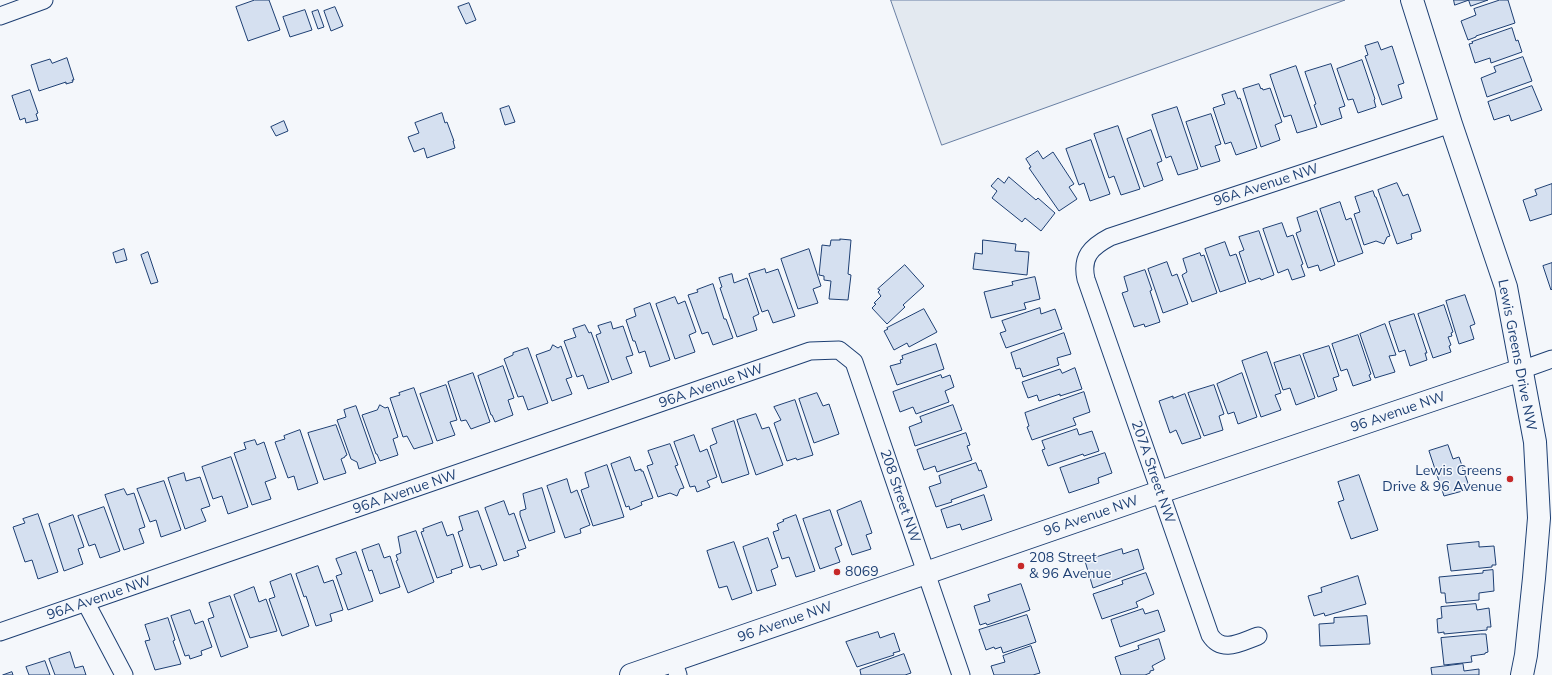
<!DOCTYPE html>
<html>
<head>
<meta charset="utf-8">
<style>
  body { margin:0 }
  canvas { display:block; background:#f4f7fb }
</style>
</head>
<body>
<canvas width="1552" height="675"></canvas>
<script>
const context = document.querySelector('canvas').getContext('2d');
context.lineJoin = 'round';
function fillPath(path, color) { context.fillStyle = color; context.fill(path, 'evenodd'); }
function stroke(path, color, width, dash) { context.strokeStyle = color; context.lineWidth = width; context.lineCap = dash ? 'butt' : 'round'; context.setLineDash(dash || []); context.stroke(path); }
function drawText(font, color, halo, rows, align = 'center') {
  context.font = font + ' Mulish,sans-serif'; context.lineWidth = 3; context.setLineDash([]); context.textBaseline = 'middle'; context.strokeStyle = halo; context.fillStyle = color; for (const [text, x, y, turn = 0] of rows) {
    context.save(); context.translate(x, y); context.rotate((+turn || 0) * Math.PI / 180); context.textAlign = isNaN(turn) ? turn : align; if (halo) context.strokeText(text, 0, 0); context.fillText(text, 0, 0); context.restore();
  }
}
const green = new Path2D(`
  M 891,0 L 1345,0 L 942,145 Z`);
fillPath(green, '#e3e9f0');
stroke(green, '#687fa3', 1);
const building = new Path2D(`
  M 255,0 L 269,0 L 280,30 L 248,41 L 236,7 Z
  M 1454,0 L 1469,0 L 1455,5 Z
  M 1469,0 L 1488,0 L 1471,6 Z
  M 1500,0 L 1508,0 L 1515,23 L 1476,36 L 1476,37 L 1468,40 L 1461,21 L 1476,15 L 1474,9 Z
  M 469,3 L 476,20 L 466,24 L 458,7 Z
  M 335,7 L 343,26 L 331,31 L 324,11 Z
  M 305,10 L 312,30 L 290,37 L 283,17 Z
  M 318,10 L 324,27 L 318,29 L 312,12 Z
  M 1512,28 L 1516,41 L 1518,40 L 1522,52 L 1491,63 L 1490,58 L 1475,63 L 1469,44 L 1473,43 L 1472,42 Z
  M 1378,42 L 1381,50 L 1392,46 L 1404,83 L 1398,85 L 1402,98 L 1382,105 L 1365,56 L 1368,55 L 1365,46 Z
  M 1523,57 L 1532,81 L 1487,97 L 1481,78 L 1496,72 L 1494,67 Z
  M 67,58 L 74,80 L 72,80 L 73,82 L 66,84 L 66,82 L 39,91 L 31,65 L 50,59 L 52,63 Z
  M 1362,60 L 1375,99 L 1374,100 L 1376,107 L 1358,113 L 1353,99 L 1348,100 L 1337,69 Z
  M 1331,64 L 1345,106 L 1339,108 L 1342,118 L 1321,125 L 1314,105 L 1316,104 L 1305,72 Z
  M 1296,66 L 1317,127 L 1297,133 L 1291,115 L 1284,117 L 1270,75 Z
  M 1259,84 L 1261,89 L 1262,88 L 1263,90 L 1270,88 L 1282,122 L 1275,125 L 1280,140 L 1261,147 L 1243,89 Z
  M 1532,86 L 1542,110 L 1511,121 L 1509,115 L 1494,120 L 1488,102 Z
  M 30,90 L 38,113 L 36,114 L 38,120 L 26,123 L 25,118 L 20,120 L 12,96 Z
  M 1235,91 L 1238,99 L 1240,98 L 1257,148 L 1236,155 L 1231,142 L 1225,144 L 1213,108 L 1225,104 L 1222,95 Z
  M 509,106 L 515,122 L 505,125 L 500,109 Z
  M 1177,107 L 1198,169 L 1178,175 L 1171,156 L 1166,158 L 1152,115 Z
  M 442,113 L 445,123 L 447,122 L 454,141 L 453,141 L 455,148 L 427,158 L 424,148 L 414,152 L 408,137 L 419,133 L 415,123 Z
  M 1211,114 L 1221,144 L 1215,146 L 1220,161 L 1201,167 L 1186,122 Z
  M 284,121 L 288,131 L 276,136 L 271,127 Z
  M 1118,126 L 1140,189 L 1121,195 L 1114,176 L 1109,178 L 1094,134 Z
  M 1151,130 L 1162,161 L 1157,163 L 1163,180 L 1144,187 L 1127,139 Z
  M 1091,140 L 1110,194 L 1090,201 L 1084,183 L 1079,185 L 1066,149 Z
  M 1038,151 L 1043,159 L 1053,152 L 1074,184 L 1069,187 L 1077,199 L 1059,211 L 1029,168 L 1031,167 L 1026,159 Z
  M 1009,177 L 1036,200 L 1038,198 L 1055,213 L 1041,231 L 1025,218 L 1022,222 L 992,198 L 997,191 L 991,186 L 998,178 L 1004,183 Z
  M 1397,183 L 1403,196 L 1408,194 L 1421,231 L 1411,234 L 1412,239 L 1397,244 L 1378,190 Z
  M 1552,184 L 1552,214 L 1530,221 L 1523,200 L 1537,195 L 1535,190 Z
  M 1373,191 L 1375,197 L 1376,197 L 1390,236 L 1387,237 L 1384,244 L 1376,241 L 1364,245 L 1354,214 L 1360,212 L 1355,197 Z
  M 1340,202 L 1346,220 L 1351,218 L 1363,253 L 1338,262 L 1320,209 Z
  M 1317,211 L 1335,265 L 1320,271 L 1318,265 L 1308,268 L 1296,233 L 1301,231 L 1297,218 Z
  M 1282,223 L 1287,237 L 1293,235 L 1303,264 L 1301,265 L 1305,276 L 1292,280 L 1288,269 L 1278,273 L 1263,229 Z
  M 1259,231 L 1274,275 L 1261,280 L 1260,278 L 1249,282 L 1239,252 L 1244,250 L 1239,237 Z
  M 840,239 L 851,240 L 848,274 L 851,275 L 848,300 L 829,299 L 831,281 L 824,280 L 824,276 L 819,275 L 822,245 L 830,246 L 831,240 L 840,240 Z
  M 983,240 L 1016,244 L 1015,251 L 1029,252 L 1027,275 L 973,269 L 975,253 L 982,254 Z
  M 1225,242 L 1230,256 L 1236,254 L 1246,283 L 1220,292 L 1205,249 Z
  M 124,249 L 127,260 L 116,263 L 113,253 Z
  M 809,249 L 821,286 L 813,289 L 818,303 L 798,309 L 781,259 Z
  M 148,252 L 158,282 L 151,284 L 141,255 Z
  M 1200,253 L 1201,256 L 1204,255 L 1217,293 L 1192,302 L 1182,275 L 1187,272 L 1183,259 Z
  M 1167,262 L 1172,276 L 1177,274 L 1188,304 L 1163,313 L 1148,269 Z
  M 1552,263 L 1552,289 L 1551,290 L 1543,266 Z
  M 905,265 L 924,286 L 903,305 L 905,307 L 887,324 L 872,308 L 876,304 L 874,303 L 881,296 L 878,292 L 880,290 L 878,289 Z
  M 765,269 L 766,273 L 778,269 L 795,316 L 773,323 L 768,310 L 762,312 L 749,274 Z
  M 1145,270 L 1152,290 L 1150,291 L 1160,322 L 1145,327 L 1144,324 L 1134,327 L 1122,293 L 1128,291 L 1124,277 Z
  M 732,274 L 734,283 L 747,278 L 759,314 L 753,317 L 757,330 L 737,337 L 720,288 L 722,287 L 719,278 Z
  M 1035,277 L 1040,299 L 1024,303 L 1026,309 L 991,318 L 984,292 L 1013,285 L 1012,282 Z
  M 713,284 L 724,319 L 726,319 L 733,338 L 713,345 L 708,332 L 702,334 L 688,295 L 698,292 L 697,290 Z
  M 1465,295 L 1475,324 L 1470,326 L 1474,339 L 1459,344 L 1446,301 Z
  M 675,297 L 678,304 L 685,301 L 696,332 L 689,335 L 695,352 L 675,359 L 656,304 Z
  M 650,303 L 670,360 L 650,367 L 645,351 L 639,353 L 635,341 L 633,341 L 626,320 L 636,316 L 634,309 Z
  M 1444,305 L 1453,332 L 1451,333 L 1452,336 L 1448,337 L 1451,345 L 1449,346 L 1451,352 L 1433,358 L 1418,314 Z
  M 1040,308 L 1041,314 L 1055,309 L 1062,329 L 1006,348 L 1000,333 L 1006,331 L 1002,321 Z
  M 924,309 L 937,332 L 909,347 L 907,343 L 894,350 L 884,331 L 888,329 L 887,328 Z
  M 1414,314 L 1427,353 L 1425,353 L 1427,360 L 1410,366 L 1405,350 L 1399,352 L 1389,322 Z
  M 611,322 L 613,329 L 623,326 L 633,355 L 626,357 L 632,373 L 612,380 L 596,335 L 601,333 L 598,326 Z
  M 1385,324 L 1396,355 L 1389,356 L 1395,372 L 1375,378 L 1360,334 Z
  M 585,325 L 589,333 L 591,332 L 609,382 L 588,389 L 583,375 L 577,377 L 564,341 L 576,337 L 573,329 Z
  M 1064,333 L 1071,354 L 1057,358 L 1059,365 L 1023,377 L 1020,368 L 1016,369 L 1011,353 Z
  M 1358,335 L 1371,374 L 1369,375 L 1371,380 L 1353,386 L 1347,369 L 1341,371 L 1332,344 Z
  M 936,344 L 944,369 L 897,385 L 890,366 L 901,363 L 900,360 L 903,359 L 902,356 Z
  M 553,345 L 558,348 L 561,346 L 572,377 L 566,379 L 572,394 L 552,401 L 536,355 L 550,350 Z
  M 1329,346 L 1339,376 L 1333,378 L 1337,390 L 1318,397 L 1303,354 Z
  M 528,348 L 548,403 L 528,410 L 523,396 L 518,397 L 504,359 L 513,355 L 513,353 Z
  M 1267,352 L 1281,393 L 1275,395 L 1281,410 L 1261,417 L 1242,361 Z
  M 1300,355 L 1315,398 L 1296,405 L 1290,388 L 1283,390 L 1274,363 Z
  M 503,366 L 514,398 L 508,400 L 513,415 L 495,422 L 492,415 L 491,415 L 478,376 Z
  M 1075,368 L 1082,389 L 1060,396 L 1060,394 L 1039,401 L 1037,395 L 1028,398 L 1022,382 L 1060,369 L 1062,373 Z
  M 473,373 L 490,422 L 471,429 L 466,420 L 461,421 L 448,382 Z
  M 1242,373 L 1257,417 L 1238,424 L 1234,412 L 1228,414 L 1217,384 Z
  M 941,375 L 942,378 L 950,375 L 954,387 L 945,391 L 949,402 L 916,414 L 913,407 L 900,412 L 893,392 Z
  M 446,385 L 457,420 L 450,422 L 455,435 L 437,441 L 420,394 Z
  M 1214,385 L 1224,414 L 1219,416 L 1223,430 L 1204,436 L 1188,393 Z
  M 414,388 L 433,443 L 414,449 L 407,436 L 403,437 L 390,398 L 400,395 L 399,393 Z
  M 1084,392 L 1090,412 L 1073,418 L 1076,425 L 1032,440 L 1027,427 L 1029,426 L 1025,413 Z
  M 817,393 L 823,406 L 829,404 L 839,434 L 814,443 L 799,399 Z
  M 1185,394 L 1201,438 L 1182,444 L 1176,430 L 1170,433 L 1159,401 L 1173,396 L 1173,398 Z
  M 795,400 L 813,455 L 797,460 L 796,458 L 787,461 L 774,423 L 781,420 L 774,407 Z
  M 380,405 L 385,408 L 388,407 L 398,437 L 393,439 L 398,455 L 380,461 L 377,454 L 376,454 L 362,415 L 377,410 Z
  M 953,405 L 962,430 L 915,446 L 909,427 L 922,422 L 920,417 Z
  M 356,406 L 376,463 L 359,469 L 357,462 L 351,459 L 337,420 L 346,417 L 344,410 Z
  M 756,414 L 762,429 L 769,427 L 783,465 L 756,475 L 737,420 Z
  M 734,421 L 749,474 L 722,483 L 710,446 L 717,443 L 712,429 Z
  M 336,425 L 347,455 L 345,456 L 345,457 L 341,459 L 346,473 L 324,480 L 308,433 Z
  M 1077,429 L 1079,435 L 1092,431 L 1099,451 L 1084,456 L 1083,454 L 1048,466 L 1042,450 L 1045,449 L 1042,441 Z
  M 300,430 L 318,483 L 298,490 L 294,476 L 288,478 L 275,442 L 285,439 L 284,436 Z
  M 966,433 L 970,445 L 967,446 L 972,460 L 937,472 L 935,466 L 924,470 L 917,450 Z
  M 694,435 L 700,452 L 707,449 L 717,477 L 707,481 L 710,487 L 697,492 L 695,486 L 690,487 L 674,442 Z
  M 255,440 L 257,445 L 264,442 L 276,478 L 265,482 L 271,499 L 252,505 L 234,453 L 246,449 L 244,443 Z
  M 670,444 L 678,465 L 675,466 L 684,488 L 680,489 L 677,496 L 670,493 L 658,497 L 647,466 L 653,464 L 648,451 Z
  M 1448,445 L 1453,459 L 1459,457 L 1470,489 L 1444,496 L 1429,451 Z
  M 1105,453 L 1112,473 L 1098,478 L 1099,483 L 1069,493 L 1060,468 Z
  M 231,457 L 248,507 L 228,514 L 222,496 L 213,499 L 202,467 Z
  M 630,457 L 635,471 L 641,469 L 641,471 L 643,471 L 653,498 L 641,502 L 642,505 L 630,510 L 629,506 L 626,507 L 611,464 Z
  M 976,463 L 979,471 L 981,470 L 987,487 L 951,500 L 952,502 L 936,507 L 929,487 L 941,483 L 939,476 Z
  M 607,465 L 624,517 L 593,526 L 581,490 L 589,487 L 585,473 Z
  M 184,473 L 186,481 L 200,477 L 210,506 L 201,509 L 206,521 L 185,529 L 168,478 Z
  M 1359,475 L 1378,530 L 1351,539 L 1338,502 L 1344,500 L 1338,482 Z
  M 567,479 L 571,493 L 577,490 L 590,525 L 580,529 L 581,533 L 565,538 L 547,486 Z
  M 164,481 L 181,530 L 161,537 L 156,520 L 150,522 L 137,489 Z
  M 542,488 L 555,532 L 529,541 L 520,515 L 520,511 L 526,509 L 523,494 Z
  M 124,489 L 127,495 L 134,493 L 145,527 L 139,529 L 144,543 L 124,550 L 105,495 Z
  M 984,495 L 992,520 L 962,530 L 960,524 L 947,528 L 941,510 Z
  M 504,501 L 509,515 L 514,513 L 526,548 L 517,551 L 519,556 L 504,561 L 485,508 Z
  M 861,501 L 872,533 L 866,535 L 871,549 L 852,555 L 837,511 Z
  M 104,507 L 120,551 L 100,558 L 95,544 L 89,546 L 78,516 Z
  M 830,510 L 842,545 L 835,548 L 840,562 L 820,569 L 803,519 Z
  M 478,511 L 497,565 L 482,570 L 480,565 L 470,568 L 458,532 L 463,530 L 459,517 Z
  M 38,514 L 58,572 L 38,579 L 32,560 L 25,562 L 13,527 L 25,523 L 23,519 Z
  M 73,515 L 84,547 L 78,549 L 83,564 L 64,571 L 49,524 Z
  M 796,515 L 815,571 L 796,577 L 789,557 L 782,559 L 773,532 L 779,530 L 777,524 L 784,521 L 783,520 Z
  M 442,522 L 447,536 L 453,534 L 463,566 L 451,570 L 452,573 L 437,578 L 421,532 L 424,531 L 423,529 Z
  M 416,531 L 434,582 L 408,593 L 396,561 L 398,560 L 396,555 L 401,553 L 398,537 Z
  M 768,538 L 778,567 L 771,570 L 776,585 L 757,591 L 743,547 Z
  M 734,542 L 752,593 L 732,600 L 727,586 L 719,588 L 707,551 Z
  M 1479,542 L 1479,547 L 1494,546 L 1496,565 L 1492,565 L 1492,567 L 1451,571 L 1447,545 Z
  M 379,544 L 384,558 L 390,556 L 400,587 L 380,594 L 372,570 L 369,571 L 362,550 Z
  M 1122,549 L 1123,554 L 1138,549 L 1144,569 L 1093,588 L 1085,561 Z
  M 356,552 L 373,601 L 348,610 L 336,576 L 342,574 L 336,559 Z
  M 318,566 L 324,583 L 333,580 L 343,610 L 330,614 L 332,621 L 316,626 L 306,596 L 304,597 L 296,574 Z
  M 1493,570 L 1494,591 L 1479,593 L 1479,600 L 1446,603 L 1445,593 L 1441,593 L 1439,577 L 1483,573 L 1483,571 Z
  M 1146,573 L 1154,594 L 1136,602 L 1138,607 L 1102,619 L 1093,594 L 1123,584 L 1122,581 Z
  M 291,574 L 309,626 L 282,636 L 269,599 L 275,597 L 270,582 Z
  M 1358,576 L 1366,604 L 1325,616 L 1324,613 L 1314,616 L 1308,596 L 1322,592 L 1321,588 Z
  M 1021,584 L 1030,610 L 987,625 L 986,623 L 980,625 L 974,606 L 990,601 L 988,595 Z
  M 254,587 L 259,602 L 266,599 L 277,631 L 250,638 L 234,595 Z
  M 230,596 L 248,647 L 221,657 L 208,619 L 214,617 L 209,603 Z
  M 1476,604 L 1477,610 L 1489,608 L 1491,627 L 1487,627 L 1487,630 L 1444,634 L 1444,632 L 1438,633 L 1437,619 L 1442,618 L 1441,607 Z
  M 1143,609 L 1145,614 L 1158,610 L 1165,631 L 1120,647 L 1111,620 Z
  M 190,610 L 195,624 L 203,621 L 212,647 L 201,651 L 202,655 L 190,659 L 189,655 L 185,656 L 171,616 Z
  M 1027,615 L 1036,642 L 1003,653 L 1001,647 L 995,649 L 994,647 L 986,650 L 979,630 Z
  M 1367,616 L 1370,644 L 1320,646 L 1319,624 L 1334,623 L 1334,618 Z
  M 168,618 L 175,640 L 173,641 L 181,664 L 155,670 L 145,641 L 150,640 L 145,625 Z
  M 878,632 L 880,638 L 894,633 L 900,651 L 893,653 L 894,655 L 857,667 L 846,642 Z
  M 1481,634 L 1486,634 L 1488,652 L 1485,653 L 1485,654 L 1471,656 L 1472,662 L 1444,665 L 1441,638 Z
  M 1159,639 L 1165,659 L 1152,666 L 1154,670 L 1150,671 L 1150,673 L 1145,675 L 1121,675 L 1115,657 L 1139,649 L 1138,646 Z
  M 1031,646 L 1040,673 L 1033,675 L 994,675 L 991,666 L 1005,662 L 1003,656 Z
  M 70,652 L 75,668 L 83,666 L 86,675 L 55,675 L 49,659 Z
  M 904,654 L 911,673 L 905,675 L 861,675 L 860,670 Z
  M 45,661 L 50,675 L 29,675 L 26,667 Z
  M 1463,664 L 1464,671 L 1479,669 L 1479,675 L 1432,675 L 1431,668 Z
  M 12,672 L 13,675 L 3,675 Z`);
fillPath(building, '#d5e0f0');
stroke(building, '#1d3f73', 1);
const minor = new Path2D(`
  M 0,16 L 44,0
  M 1521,370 L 1552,359
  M 86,603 L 124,675
  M 0,632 L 810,351 L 839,350 L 854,362 L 961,675
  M 1258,636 C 1241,642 1222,654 1210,635 L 1086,279 C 1081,257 1091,247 1110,237 L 1451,124
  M 673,660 L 678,675`);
const tertiary = new Path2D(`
  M 1412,0 L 1451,124 L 1506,287 L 1535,442 L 1539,518 L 1534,578 L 1526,655 L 1522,675
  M 631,675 L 1160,492 L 1521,370`);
stroke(minor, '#1d3f73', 19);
stroke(tertiary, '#1d3f73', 24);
stroke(minor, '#f4f7fb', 17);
stroke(tertiary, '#f4f7fb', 22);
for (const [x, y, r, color] of [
  [1510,479,4,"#c62828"],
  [1021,566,4,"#c62828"],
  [837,572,4,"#c62828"]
]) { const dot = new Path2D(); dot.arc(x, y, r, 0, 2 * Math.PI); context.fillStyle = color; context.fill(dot); stroke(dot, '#f4f7fb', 1.5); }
drawText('14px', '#1d3f73', '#f4f7fb', [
  ["96A Avenue NW",1266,185,-18],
  ["Lewis Greens Drive NW",1517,355,79],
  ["96A Avenue NW",711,386,-19],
  ["96 Avenue NW",1398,412,-19],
  ["207A Street NW",1153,472,71],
  ["96A Avenue NW",405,492,-19],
  ["208 Street NW",900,496,71],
  ["96 Avenue NW",1091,516,-19],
  ["96A Avenue NW",99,598,-19],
  ["96 Avenue NW",785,622,-19]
]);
drawText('14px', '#1d3f73', '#f4f7fb', [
  ["Lewis Greens",1502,471,"right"],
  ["Drive & 96 Avenue",1502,487,"right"],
  ["208 Street",1029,558],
  ["& 96 Avenue",1029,574],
  ["8069",845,572]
], 'left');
</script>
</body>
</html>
